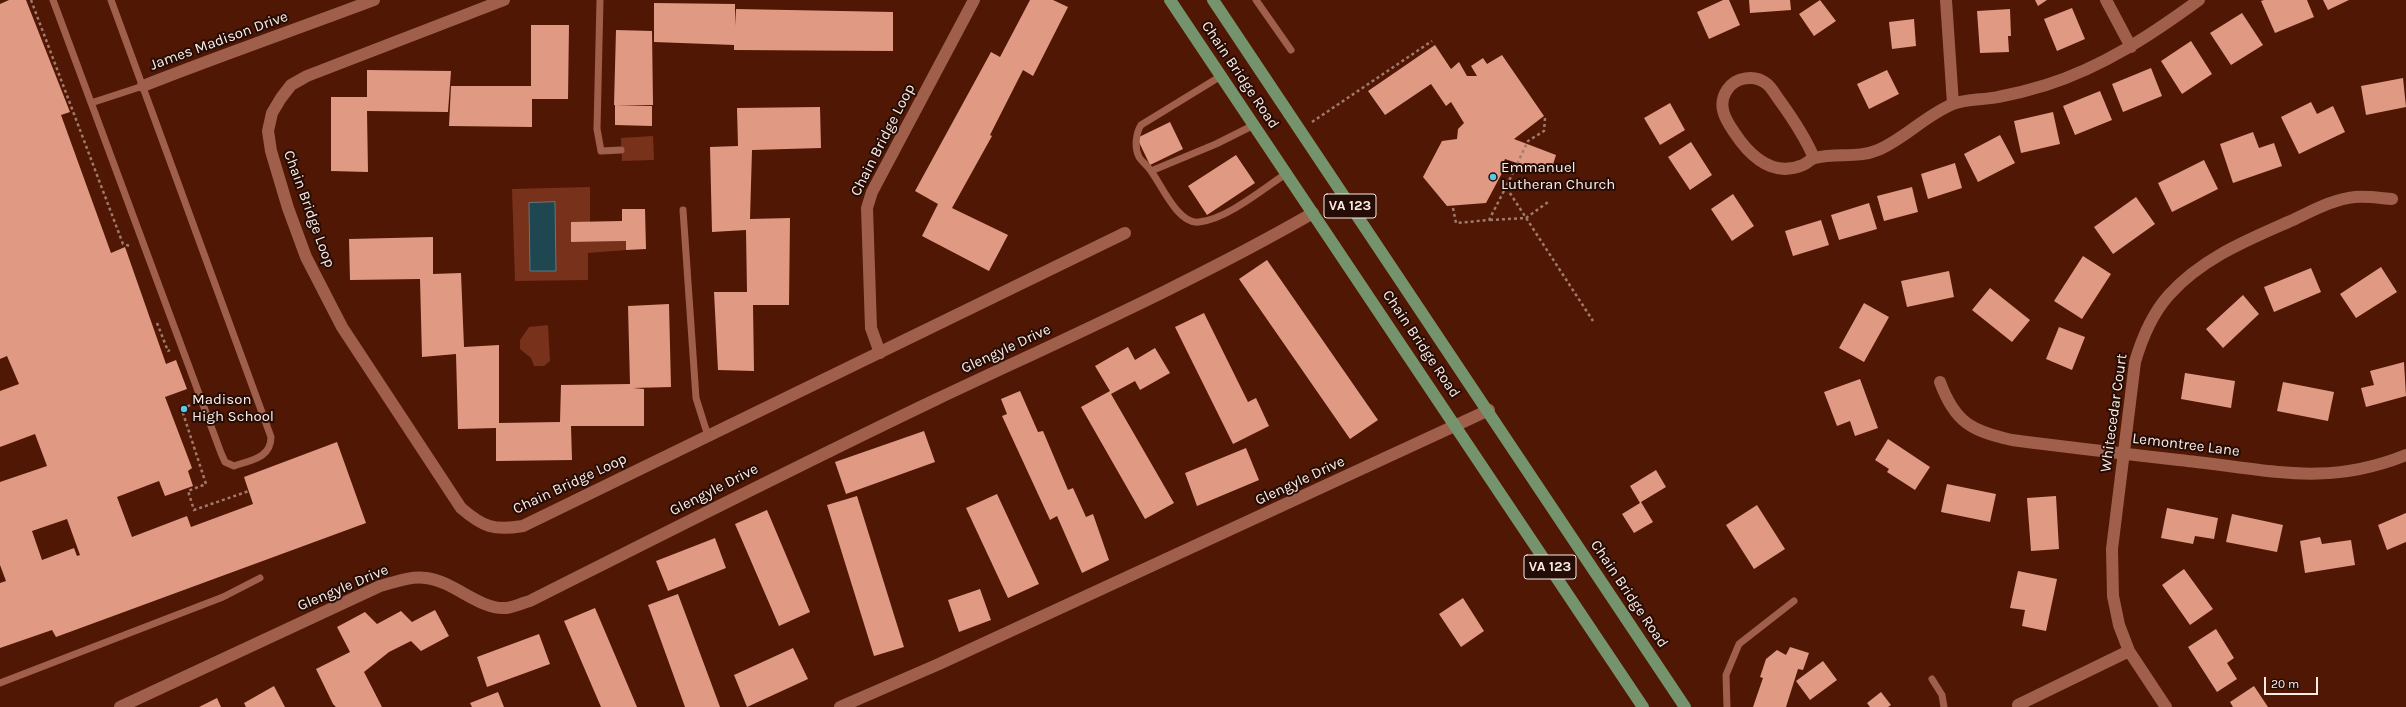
<!DOCTYPE html>
<html>
<head>
<meta charset="utf-8">
<style>
  body { margin:0 }
  #map { position:relative; width:2406px; height:707px; overflow:hidden; background:#501704; font-family:Karla,sans-serif }
  canvas { display:block }
  .scale { position:absolute; left:2264px; top:677px; width:54px; height:18px; box-sizing:border-box; border:2px solid #fcece7; border-top:0; padding-left:5px; font-size:12px; line-height:14px; white-space:nowrap; color:#fcece7; -webkit-text-stroke:3px #250d06; paint-order:stroke }
</style>
</head>
<body>
<div id="map">
<canvas width="2406" height="707"></canvas>
<div class="scale">20 m</div>
</div>
<script>
const context = document.querySelector('canvas').getContext('2d');
context.lineJoin = 'round';
function fillPath(path, color) { context.fillStyle = color; context.fill(path, 'evenodd'); }
function stroke(path, color, width, dash) { context.strokeStyle = color; context.lineWidth = width; context.lineCap = dash ? 'butt' : 'round'; context.setLineDash(dash || []); context.stroke(path); }
function drawText(font, color, halo, rows, align = 'center') {
  context.font = font + ' Karla,sans-serif'; context.lineWidth = 4; context.setLineDash([]); context.textBaseline = 'middle'; context.strokeStyle = halo; context.fillStyle = color; for (const [text, x, y, turn = 0] of rows) {
    context.save(); context.translate(x, y); context.rotate((+turn || 0) * Math.PI / 180); context.textAlign = isNaN(turn) ? turn : align; if (halo) context.strokeText(text, 0, 0); context.fillText(text, 0, 0); context.restore();
  }
}
fillPath(new Path2D(`
  M 653,136 L 654,160 L 622,161 L 621,138 Z
  M 590,187 L 590,222 L 571,222 L 571,242 L 626,241 L 626,250 L 588,253 L 588,280 L 515,281 L 512,189 Z
  M 548,325 L 550,361 L 544,366 L 534,366 L 531,358 L 520,349 L 520,340 L 529,327 Z`), '#78311b');
const water = new Path2D(`
  M 555,202 L 556,271 L 530,271 L 529,203 Z`);
fillPath(water, '#1e4751');
stroke(water, '#61787e', 1);
fillPath(new Path2D(`
  M 9,0 L 26,0 L 70,112 L 61,115 L 111,253 L 125,247 L 166,364 L 176,360 L 187,389 L 165,397 L 192,468 L 188,471 L 193,486 L 165,496 L 159,481 L 117,497 L 132,537 L 187,516 L 191,527 L 253,504 L 244,477 L 337,442 L 366,523 L 56,637 L 52,630 L 0,648 L 0,583 L 6,581 L 0,565 L 0,482 L 47,466 L 35,434 L 0,447 L 0,391 L 19,384 L 7,356 L 0,359 L 0,4 ZM 67,519 L 80,555 L 77,556 L 74,548 L 42,560 L 32,531 Z
  M 1030,0 L 1053,0 L 1068,7 L 1033,76 L 1023,70 L 990,135 L 992,136 L 952,208 L 1008,235 L 989,271 L 922,236 L 938,204 L 915,191 L 991,52 L 1000,57 Z
  M 1723,0 L 1729,0 L 1740,25 L 1709,39 L 1697,12 Z
  M 1749,0 L 1790,0 L 1791,10 L 1750,13 Z
  M 1820,0 L 1836,21 L 1814,36 L 1799,14 Z
  M 2035,0 L 2047,0 L 2038,6 Z
  M 2264,0 L 2307,0 L 2314,17 L 2275,33 L 2261,1 Z
  M 2323,0 L 2349,0 L 2328,10 Z
  M 654,3 L 735,4 L 735,26 L 736,9 L 893,12 L 893,51 L 734,50 L 734,45 L 654,42 Z
  M 2072,8 L 2085,39 L 2057,51 L 2044,19 Z
  M 2010,9 L 2011,36 L 2008,36 L 2009,52 L 1980,53 L 1977,11 Z
  M 2242,13 L 2263,45 L 2231,65 L 2210,33 Z
  M 1914,19 L 1916,46 L 1892,49 L 1889,22 Z
  M 531,25 L 569,25 L 568,99 L 532,99 L 532,127 L 449,126 L 451,86 L 531,86 Z
  M 616,30 L 652,31 L 653,105 L 614,105 Z
  M 2191,41 L 2212,74 L 2182,94 L 2161,61 Z
  M 1435,45 L 1451,69 L 1459,62 L 1467,76 L 1477,76 L 1471,66 L 1483,58 L 1487,64 L 1502,55 L 1544,116 L 1514,139 L 1556,155 L 1550,174 L 1505,159 L 1501,168 L 1502,173 L 1486,203 L 1447,206 L 1423,177 L 1442,141 L 1457,139 L 1458,129 L 1464,123 L 1451,102 L 1446,106 L 1431,84 L 1385,115 L 1368,91 Z
  M 2151,68 L 2162,96 L 2123,112 L 2112,84 Z
  M 367,70 L 451,71 L 448,112 L 367,111 L 368,172 L 331,171 L 331,97 L 367,97 Z
  M 1887,70 L 1899,94 L 1869,109 L 1857,84 Z
  M 2403,78 L 2406,107 L 2366,115 L 2361,86 Z
  M 2100,91 L 2112,120 L 2075,135 L 2063,106 Z
  M 2311,102 L 2317,114 L 2333,106 L 2345,132 L 2299,154 L 2281,117 Z
  M 1670,103 L 1685,130 L 1660,145 L 1644,118 Z
  M 615,105 L 652,106 L 652,126 L 615,125 Z
  M 820,107 L 821,148 L 752,150 L 750,219 L 790,218 L 789,305 L 753,305 L 754,371 L 718,370 L 714,292 L 747,292 L 746,230 L 712,232 L 710,147 L 738,146 L 737,108 Z
  M 2053,112 L 2060,144 L 2021,153 L 2014,121 Z
  M 1170,122 L 1183,149 L 1150,165 L 1137,138 Z
  M 2253,132 L 2259,148 L 2274,143 L 2282,166 L 2233,183 L 2220,144 Z
  M 2000,135 L 2015,163 L 1978,182 L 1964,154 Z
  M 1691,142 L 1712,175 L 1690,190 L 1668,157 Z
  M 1236,155 L 1255,183 L 1207,215 L 1188,186 Z
  M 2204,160 L 2218,189 L 2172,212 L 2158,183 Z
  M 1955,163 L 1962,188 L 1928,199 L 1921,174 Z
  M 1912,187 L 1918,212 L 1884,221 L 1877,196 Z
  M 1733,194 L 1754,226 L 1732,241 L 1711,209 Z
  M 2136,197 L 2155,224 L 2113,254 L 2094,227 Z
  M 1869,203 L 1877,229 L 1839,240 L 1831,215 Z
  M 622,209 L 645,209 L 646,249 L 626,250 L 626,241 L 571,242 L 571,222 L 622,221 Z
  M 1821,220 L 1829,245 L 1793,256 L 1785,231 Z
  M 433,237 L 433,274 L 461,273 L 464,347 L 499,345 L 499,423 L 560,422 L 561,385 L 630,384 L 628,306 L 669,304 L 671,387 L 633,388 L 644,389 L 644,426 L 571,426 L 572,460 L 496,461 L 496,428 L 458,429 L 456,354 L 422,357 L 420,279 L 350,280 L 349,239 Z
  M 2083,256 L 2111,274 L 2082,319 L 2054,301 Z
  M 1267,260 L 1378,420 L 1350,439 L 1239,279 Z
  M 2381,267 L 2397,292 L 2356,318 L 2340,294 Z
  M 2311,268 L 2321,292 L 2274,312 L 2264,287 Z
  M 1949,271 L 1954,297 L 1907,307 L 1901,281 Z
  M 1990,288 L 2030,320 L 2012,342 L 1972,310 Z
  M 2243,295 L 2259,314 L 2223,348 L 2206,329 Z
  M 1864,303 L 1889,317 L 1864,362 L 1839,348 Z
  M 1204,313 L 1248,402 L 1256,398 L 1269,426 L 1233,444 L 1175,327 Z
  M 2059,327 L 2085,337 L 2072,370 L 2046,359 Z
  M 1128,347 L 1135,360 L 1155,348 L 1170,373 L 1140,390 L 1135,381 L 1111,394 L 1174,503 L 1145,519 L 1081,407 L 1110,391 L 1095,366 Z
  M 2404,362 L 2406,396 L 2366,407 L 2361,388 L 2374,385 L 2370,371 Z
  M 2185,373 L 2235,381 L 2231,408 L 2181,399 Z
  M 1860,379 L 1878,428 L 1855,436 L 1850,421 L 1837,426 L 1824,392 Z
  M 2283,382 L 2334,392 L 2328,421 L 2277,411 Z
  M 1020,391 L 1038,432 L 1043,431 L 1068,490 L 1073,488 L 1086,517 L 1093,514 L 1109,560 L 1082,573 L 1057,516 L 1050,520 L 1002,416 L 1007,414 L 1001,399 Z
  M 924,431 L 935,462 L 846,494 L 835,462 Z
  M 1888,439 L 1930,467 L 1915,490 L 1887,472 L 1889,469 L 1875,460 Z
  M 1246,448 L 1259,480 L 1197,506 L 1185,473 Z
  M 1656,470 L 1666,487 L 1641,502 L 1653,522 L 1634,533 L 1622,514 L 1640,503 L 1630,486 Z
  M 1947,484 L 1996,494 L 1990,522 L 1941,512 Z
  M 997,494 L 1039,584 L 1008,598 L 966,508 Z
  M 857,496 L 904,647 L 874,656 L 827,505 Z
  M 2056,496 L 2059,549 L 2031,551 L 2027,498 Z
  M 1757,505 L 1785,549 L 1754,569 L 1726,525 Z
  M 2167,508 L 2218,518 L 2214,539 L 2195,536 L 2193,544 L 2161,538 Z
  M 767,510 L 810,612 L 779,626 L 735,524 Z
  M 2406,513 L 2406,542 L 2387,550 L 2378,525 Z
  M 2232,514 L 2283,525 L 2277,552 L 2226,542 Z
  M 2320,537 L 2322,544 L 2351,540 L 2355,565 L 2305,573 L 2300,541 Z
  M 715,538 L 726,568 L 668,591 L 656,561 Z
  M 2184,569 L 2213,609 L 2190,625 L 2162,585 Z
  M 2018,571 L 2057,579 L 2046,631 L 2022,626 L 2025,610 L 2010,608 Z
  M 980,589 L 991,620 L 959,632 L 948,600 Z
  M 678,594 L 720,707 L 685,707 L 648,605 Z
  M 1463,598 L 1484,631 L 1461,647 L 1439,614 Z
  M 595,608 L 637,707 L 601,707 L 564,621 Z
  M 435,610 L 449,636 L 421,651 L 411,641 L 389,652 L 364,672 L 382,707 L 336,707 L 333,704 L 316,669 L 350,652 L 337,627 L 365,612 L 377,624 L 401,611 L 412,622 Z
  M 2216,629 L 2234,658 L 2227,663 L 2237,679 L 2217,692 L 2188,647 Z
  M 539,634 L 550,664 L 487,687 L 477,657 Z
  M 1790,647 L 1809,653 L 1803,670 L 1798,669 L 1786,707 L 1753,707 L 1763,678 L 1760,677 L 1766,659 L 1777,650 L 1786,655 Z
  M 793,648 L 808,679 L 747,707 L 734,675 Z
  M 1823,661 L 1837,680 L 1810,700 L 1796,681 Z
  M 274,686 L 285,707 L 246,707 L 244,703 Z
  M 2254,686 L 2268,707 L 2233,707 L 2230,702 Z
  M 498,692 L 504,707 L 472,707 L 470,703 Z
  M 1881,692 L 1891,705 L 1888,707 L 1870,707 L 1867,703 Z
  M 217,698 L 221,707 L 199,707 Z`), '#e09a84');
stroke(new Path2D(`
  M 31,0 L 123,244 L 130,246
  M 1545,118 L 1544,131 L 1528,141 L 1506,187 L 1593,321
  M 1312,122 L 1432,41
  M 1453,208 L 1456,223 L 1489,220 L 1506,187
  M 1490,220 L 1526,218 L 1548,202
  M 157,323 L 168,351 L 170,350
  M 190,405 L 182,410 L 206,484 L 188,491 L 194,510 L 249,491`), '#a07a6d', 2.5, [3, 3]);
stroke(new Path2D(`
  M 53,0 L 221,453 L 225,462 L 234,466 C 251,460 271,458 271,437 L 111,0
  M 600,0 L 597,129 L 601,151 L 621,150
  M 1256,0 L 1291,50
  M 1221,76 L 1141,125 C 1136,133 1134,147 1139,157 C 1142,162 1148,166 1151,171 C 1161,184 1178,225 1199,222 C 1227,219 1263,189 1287,173
  M 91,103 L 143,86
  M 1151,171 L 1216,144 L 1254,125
  M 683,210 L 696,398 L 708,436
  M 1932,679 L 1942,695 L 1944,707
  M 0,683 L 223,597 L 260,578
  M 1727,707 L 1726,675 L 1739,644 L 1794,601`), '#9f5f4b', 7);
stroke(new Path2D(`
  M 504,0 L 307,76 L 291,85 L 281,98 L 272,113 L 268,131 L 271,151 L 288,208 L 306,257 L 342,327 L 461,508 C 483,527 494,531 523,526 L 1125,233
  M 1946,0 L 1953,104
  M 2106,0 L 2131,47
  M 143,86 C 219,56 297,29 374,0
  M 1814,158 C 1805,137 1793,119 1780,101 C 1776,96 1772,88 1767,84 C 1755,74 1735,77 1727,90 C 1717,105 1725,119 1734,132 C 1749,155 1772,178 1803,165 C 1807,163 1811,159 1815,158 C 1836,152 1857,159 1878,150 C 1904,139 1926,115 1953,104 C 1966,99 1984,100 1998,97 C 2014,94 2030,90 2046,85 C 2103,67 2151,35 2199,0
  M 880,353 L 871,328 L 867,208 L 872,192 L 974,0
  M 1940,382 C 1955,423 1972,431 2012,440 C 2073,448 2135,455 2196,462 C 2275,471 2329,486 2406,455
  M 2018,705 L 2129,651
  M 120,707 L 380,586 C 395,582 410,576 426,578 C 454,581 479,610 506,608 C 514,607 522,603 530,601 C 665,533 799,465 935,400 C 1062,340 1191,283 1313,213
  M 840,707 L 939,664 L 1489,410
  M 2166,707 L 2129,651 L 2119,625 L 2113,596 L 2112,549 L 2135,362 C 2142,338 2152,314 2169,295 C 2203,257 2250,239 2295,219 C 2314,210 2334,199 2355,197 C 2367,196 2380,198 2392,199`), '#9f5f4b', 12);
stroke(new Path2D(`
  M 1170,0 L 1643,707
  M 1213,0 L 1685,707`), '#75936d', 12);
for (const [x, y, r, color] of [
  [1493,177,4,"#5ac8e5"],
  [184,409,4,"#5ac8e5"]
]) { const dot = new Path2D(); dot.arc(x, y, r, 0, 2 * Math.PI); context.fillStyle = color; context.fill(dot); stroke(dot, '#250d06', 1.5); }
for (const [x, y, w] of [
  [1350,206,52],
  [1550,567,52]
]) { const box = new Path2D(); box.roundRect(x - w / 2, y - 12, w, 24, 3); context.fillStyle = '#250d06'; context.fill(box); stroke(box, '#fcece7', 1); }
drawText('bold 14px', '#fcece7', null, [
  ["VA 123",1350,206],
  ["VA 123",1550,567]
]);
drawText('15px', '#fcece7', '#250d06', [
  ["James Madison Drive",219,41,-20],
  ["Chain Bridge Road",1240,75,56],
  ["Chain Bridge Loop",883,140,-63],
  ["Chain Bridge Loop",309,209,70],
  ["Chain Bridge Road",1421,344,56],
  ["Glengyle Drive",1006,349,-25],
  ["Whitecedar Court",2114,413,-82],
  ["Lemontree Lane",2186,445,7],
  ["Glengyle Drive",1300,481,-25],
  ["Chain Bridge Loop",570,484,-25],
  ["Glengyle Drive",714,490,-27],
  ["Glengyle Drive",343,588,-23],
  ["Chain Bridge Road",1629,594,56]
]);
drawText('15px', '#fcece7', '#250d06', [
  ["Emmanuel",1501,168],
  ["Lutheran Church",1501,185],
  ["Madison",192,400],
  ["High School",192,417]
], 'left');
</script>
</body>
</html>
